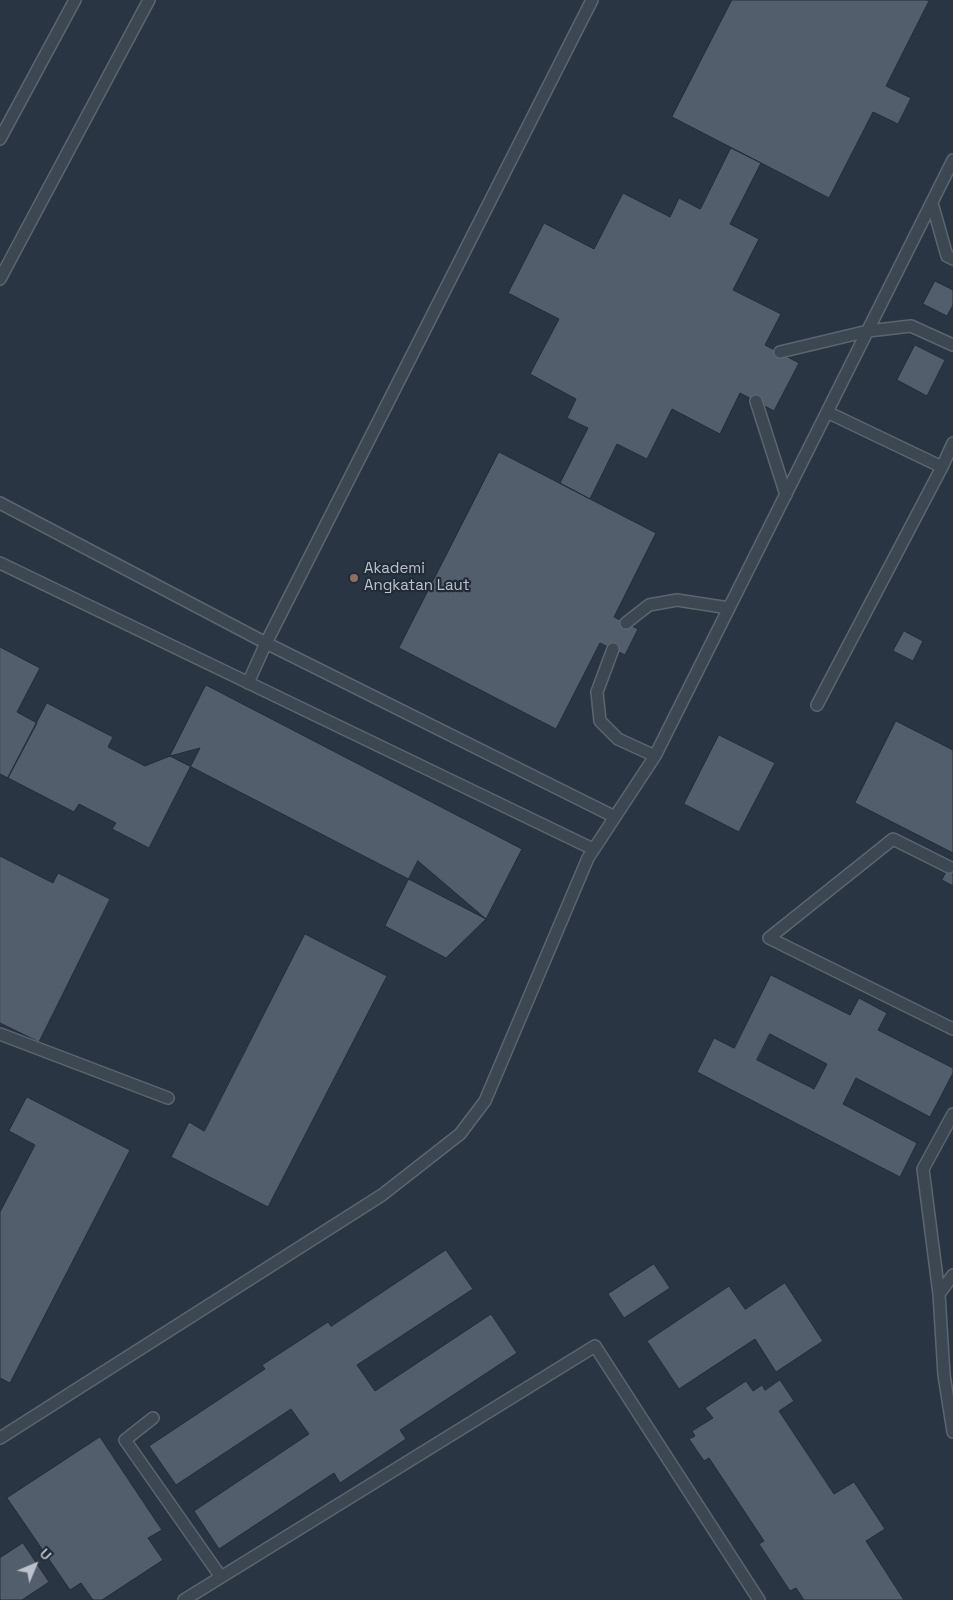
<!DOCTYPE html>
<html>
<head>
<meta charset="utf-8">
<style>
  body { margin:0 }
  #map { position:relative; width:953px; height:1600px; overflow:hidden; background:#293542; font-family:"Space Grotesk",sans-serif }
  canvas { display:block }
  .north { position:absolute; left:10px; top:1540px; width:50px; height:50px; -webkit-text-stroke:4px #222c38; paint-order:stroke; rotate:45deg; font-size:14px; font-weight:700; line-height:20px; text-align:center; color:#bbc2cc }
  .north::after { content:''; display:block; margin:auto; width:18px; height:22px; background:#bbc2cc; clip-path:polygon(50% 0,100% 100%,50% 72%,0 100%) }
</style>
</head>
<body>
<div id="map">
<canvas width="953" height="1600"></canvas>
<div class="north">U</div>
</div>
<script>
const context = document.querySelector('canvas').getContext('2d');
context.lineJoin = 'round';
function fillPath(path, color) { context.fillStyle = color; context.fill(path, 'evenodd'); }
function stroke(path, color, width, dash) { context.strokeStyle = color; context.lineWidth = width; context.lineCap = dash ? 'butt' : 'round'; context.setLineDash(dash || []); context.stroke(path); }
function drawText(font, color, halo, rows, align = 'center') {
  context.font = font + ' "Space Grotesk",sans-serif'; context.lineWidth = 4.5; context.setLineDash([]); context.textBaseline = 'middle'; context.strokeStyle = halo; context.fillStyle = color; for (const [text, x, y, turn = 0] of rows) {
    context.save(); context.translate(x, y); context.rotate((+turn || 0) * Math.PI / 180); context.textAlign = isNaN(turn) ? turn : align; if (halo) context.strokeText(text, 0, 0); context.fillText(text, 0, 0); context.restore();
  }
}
const building = new Path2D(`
  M 732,0 L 927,0 L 929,1 L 886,86 L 911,98 L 898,124 L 873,112 L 829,198 L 672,117 Z
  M 731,148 L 761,163 L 730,224 L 759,239 L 733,290 L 781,314 L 765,345 L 799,363 L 774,411 L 740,393 L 720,434 L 672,409 L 647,459 L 617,444 L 590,499 L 560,483 L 588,428 L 567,418 L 576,399 L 530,374 L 559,319 L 508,293 L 544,223 L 594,249 L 623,193 L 670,217 L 679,198 L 700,209 Z
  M 935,281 L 953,290 L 953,305 L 947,316 L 923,304 Z
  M 915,345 L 945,360 L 927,396 L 897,380 Z
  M 499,452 L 656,533 L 614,617 L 638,629 L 625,655 L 600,643 L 556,729 L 399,648 Z
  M 904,631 L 923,641 L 913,661 L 893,651 Z
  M 0,647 L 40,668 L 17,712 L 37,723 L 8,778 L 0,774 Z
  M 206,685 L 522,849 L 486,919 L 170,756 Z
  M 47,703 L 113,737 L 108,747 L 145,766 L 170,756 L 200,748 L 149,848 L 112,829 L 116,823 L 79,804 L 74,812 L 8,778 Z
  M 896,721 L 953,750 L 953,853 L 855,803 Z
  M 719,735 L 775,763 L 739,832 L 684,804 Z
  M 0,856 L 53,883 L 58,873 L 110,899 L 39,1042 L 0,1023 Z
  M 953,859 L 953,886 L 942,880 Z
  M 418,861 L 486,919 L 446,958 L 385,926 Z
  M 305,934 L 387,976 L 268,1207 L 171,1157 L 189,1122 L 204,1131 Z
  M 771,975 L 850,1015 L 859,998 L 887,1013 L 878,1030 L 953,1068 L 953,1073 L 930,1117 L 856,1078 L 843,1104 L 917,1143 L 900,1177 L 697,1072 L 714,1038 L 734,1048 ZM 770,1034 L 827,1064 L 814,1089 L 757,1060 Z
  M 27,1097 L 130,1150 L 10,1383 L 0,1378 L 0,1212 L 35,1145 L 9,1131 Z
  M 446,1250 L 473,1289 L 357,1365 L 375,1391 L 491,1314 L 517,1353 L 400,1430 L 406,1439 L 340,1483 L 334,1473 L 219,1549 L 194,1511 L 309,1434 L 291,1409 L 176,1485 L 149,1446 L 265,1369 L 262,1365 L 328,1322 L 331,1326 Z
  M 654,1264 L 670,1288 L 624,1318 L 608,1294 Z
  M 785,1283 L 823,1341 L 776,1372 L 755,1339 L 679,1389 L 647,1341 L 729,1286 L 745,1309 Z
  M 780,1380 L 794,1401 L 779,1411 L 834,1494 L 854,1482 L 885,1529 L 866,1541 L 904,1600 L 804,1600 L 796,1588 L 790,1591 L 759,1544 L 764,1541 L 709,1458 L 704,1461 L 689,1439 L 695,1436 L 692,1431 L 713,1418 L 705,1408 L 746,1381 L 753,1391 L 762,1385 L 765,1390 Z
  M 100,1437 L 162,1530 L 148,1538 L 163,1560 L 102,1600 L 93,1600 L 81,1583 L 70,1590 L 7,1498 Z
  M 23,1543 L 49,1582 L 22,1600 L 0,1600 L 0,1558 Z`);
fillPath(building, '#535e6d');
stroke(building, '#242e3a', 1);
const service = new Path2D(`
  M 0,139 L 75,0
  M 932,203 L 947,256 L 953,259
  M 0,279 L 149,0
  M 780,352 L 868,331 L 911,326 L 953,345
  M 756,401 L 786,495
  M 827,412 L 942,467 L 953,443
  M 0,503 L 266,643 L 615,817
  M 0,563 L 593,849
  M 626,623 L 649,605 L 677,600 L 729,608
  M 613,649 L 597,692 L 600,721 L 618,739 L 655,756
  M 248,683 L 266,643 L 592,0
  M 817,705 L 942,467
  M 949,867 L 893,839 L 769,938 L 953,1029
  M 0,1034 L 168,1098
  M 953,1275 L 939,1294 L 944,1375 L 953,1432
  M 939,1294 L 923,1169 L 953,1114
  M 153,1418 L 125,1440 L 221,1577
  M 0,1438 L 382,1195 L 460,1134 L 485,1101 L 588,858 L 655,756 L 953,160
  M 184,1600 L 595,1346 L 759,1600`);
stroke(service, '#5c656f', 14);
stroke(service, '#3d4752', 11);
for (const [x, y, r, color] of [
  [354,578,5,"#8d6e63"]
]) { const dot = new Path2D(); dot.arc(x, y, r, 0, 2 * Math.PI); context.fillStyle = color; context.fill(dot); stroke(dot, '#222c38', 2); }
drawText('15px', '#bbc2cc', '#222c38', [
  ["Akademi",364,569],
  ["Angkatan Laut",364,586]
], 'left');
</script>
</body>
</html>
